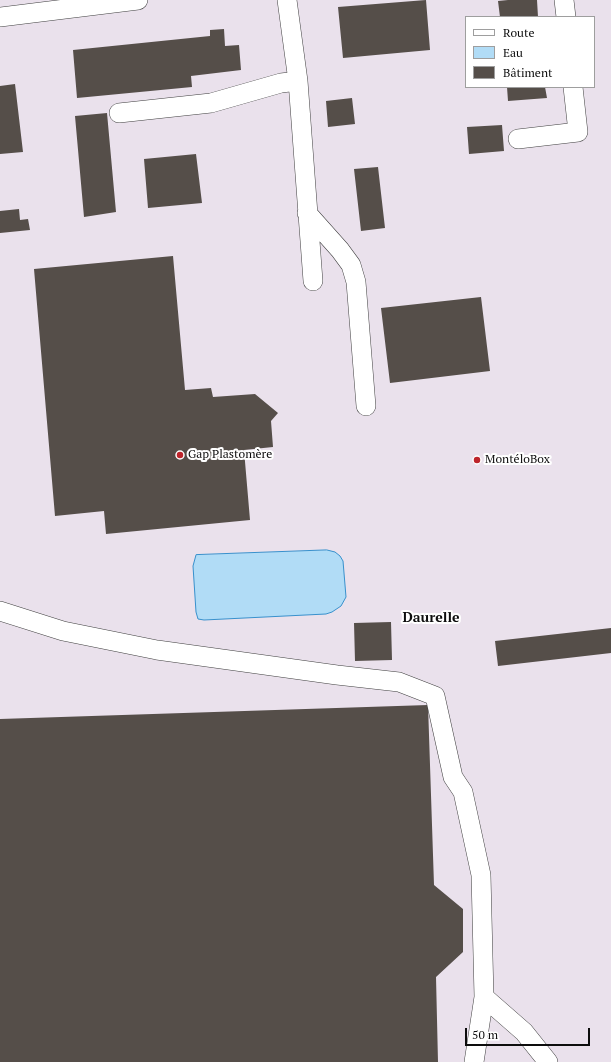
<!DOCTYPE html>
<html>
<head>
<meta charset="utf-8">
<style>
  body { margin:0 }
  #map { position:relative; width:611px; height:1062px; overflow:hidden; background:#fffbec; font-family:"PT Serif",serif }
  canvas { display:block }
  .legend { position:absolute; left:465px; top:16px; width:130px; height:72px; box-sizing:border-box; background:#fff; border:1px solid #9e9e9e; margin:0; padding:5px 7px; list-style:none; font-size:12px; color:#0d0d0d }
  .legend li { display:flex; align-items:center; gap:8px; height:20px }
  .legend b { width:20px; border:1px solid #9e9e9e }
  .scale { position:absolute; left:465px; top:1028px; width:125px; height:18px; box-sizing:border-box; border:2px solid #0d0d0d; border-top:0; padding-left:5px; font-size:12px; line-height:14px; white-space:nowrap; color:#0d0d0d; -webkit-text-stroke:3px #fff; paint-order:stroke }
</style>
</head>
<body>
<div id="map">
<canvas width="611" height="1062"></canvas>
<ul class="legend">
<li><b style="height:5px;background:#fff"></b>Route</li>
<li><b style="height:11px;background:#b1dcf6"></b>Eau</li>
<li><b style="height:11px;background:#554e49"></b>Bâtiment</li>
</ul>
<div class="scale">50 m</div>
</div>
<script>
const context = document.querySelector('canvas').getContext('2d');
context.lineJoin = 'round';
function fillPath(path, color) { context.fillStyle = color; context.fill(path, 'evenodd'); }
function stroke(path, color, width, dash) { context.strokeStyle = color; context.lineWidth = width; context.lineCap = dash ? 'butt' : 'round'; context.setLineDash(dash || []); context.stroke(path); }
function drawText(font, color, halo, rows, align = 'center') {
  context.font = font + ' "PT Serif",serif'; context.lineWidth = 4; context.setLineDash([]); context.textBaseline = 'middle'; context.strokeStyle = halo; context.fillStyle = color; for (const [text, x, y, turn = 0] of rows) {
    context.save(); context.translate(x, y); context.rotate((+turn || 0) * Math.PI / 180); context.textAlign = isNaN(turn) ? turn : align; if (halo) context.strokeText(text, 0, 0); context.fillText(text, 0, 0); context.restore();
  }
}
fillPath(new Path2D(`
  M 0,0 L 611,0 L 611,1062 L 0,1062 ZM 466,17 L 594,17 L 594,87 L 466,87 Z`), '#eae1ec');
const water = new Path2D(`
  M 327,550 L 335,552 L 340,556 L 343,561 L 346,597 L 341,606 L 332,612 L 326,614 L 204,620 L 198,619 L 196,612 L 193,566 L 196,555 Z`);
fillPath(water, '#b1dcf6');
stroke(water, '#3891cd', 1);
fillPath(new Path2D(`
  M 426,0 L 430,50 L 343,58 L 338,7 Z
  M 508,0 L 537,0 L 538,17 L 500,17 L 498,1 Z
  M 224,29 L 225,46 L 239,45 L 241,70 L 191,76 L 192,87 L 77,98 L 73,50 L 210,36 L 210,30 Z
  M 15,84 L 23,152 L 0,154 L 0,86 Z
  M 507,87 L 545,87 L 547,98 L 508,101 Z
  M 352,98 L 355,124 L 328,127 L 326,101 Z
  M 107,113 L 116,212 L 84,217 L 75,116 Z
  M 502,125 L 504,151 L 469,154 L 467,127 Z
  M 196,154 L 202,203 L 148,208 L 144,159 Z
  M 378,167 L 385,228 L 361,231 L 354,169 Z
  M 19,209 L 20,220 L 28,219 L 30,230 L 0,233 L 0,211 Z
  M 173,256 L 185,390 L 211,388 L 213,397 L 255,394 L 278,413 L 271,421 L 273,447 L 244,450 L 250,520 L 106,534 L 104,511 L 55,516 L 34,269 Z
  M 481,297 L 490,371 L 390,383 L 381,308 Z
  M 391,622 L 392,660 L 355,661 L 354,623 Z
  M 611,628 L 611,653 L 498,666 L 495,641 Z
  M 428,705 L 434,885 L 463,909 L 463,952 L 436,977 L 438,1062 L 0,1062 L 0,719 Z`), '#554e49');
const minor = new Path2D(`
  M 287,0 L 298,81 L 313,281
  M 564,0 L 566,17
  M 0,17 L 138,0
  M 119,113 L 211,103 L 281,83 L 298,81
  M 518,139 L 578,132 L 573,87
  M 307,213 L 340,250 L 351,265 L 356,282 L 366,406
  M 0,611 L 63,631 L 157,650 L 337,675 L 399,682 L 435,696 L 453,777 L 463,792 L 481,875 L 484,997 L 524,1032 L 548,1062
  M 474,1062 L 484,997`);
stroke(minor, '#404040', 20);
stroke(minor, '#fff', 19);
for (const [x, y, r, color] of [
  [180,455,4,"#bd242b"],
  [477,460,4,"#bd242b"]
]) { const dot = new Path2D(); dot.arc(x, y, r, 0, 2 * Math.PI); context.fillStyle = color; context.fill(dot); stroke(dot, '#fff', 1.5); }
drawText('12px', '#0d0d0d', '#fff', [
  ["Gap Plastomère",188,455],
  ["MontéloBox",485,460]
], 'left');
drawText('bold 14px', '#0d0d0d', '#fff', [
  ["Daurelle",431,618]
]);
</script>
</body>
</html>
